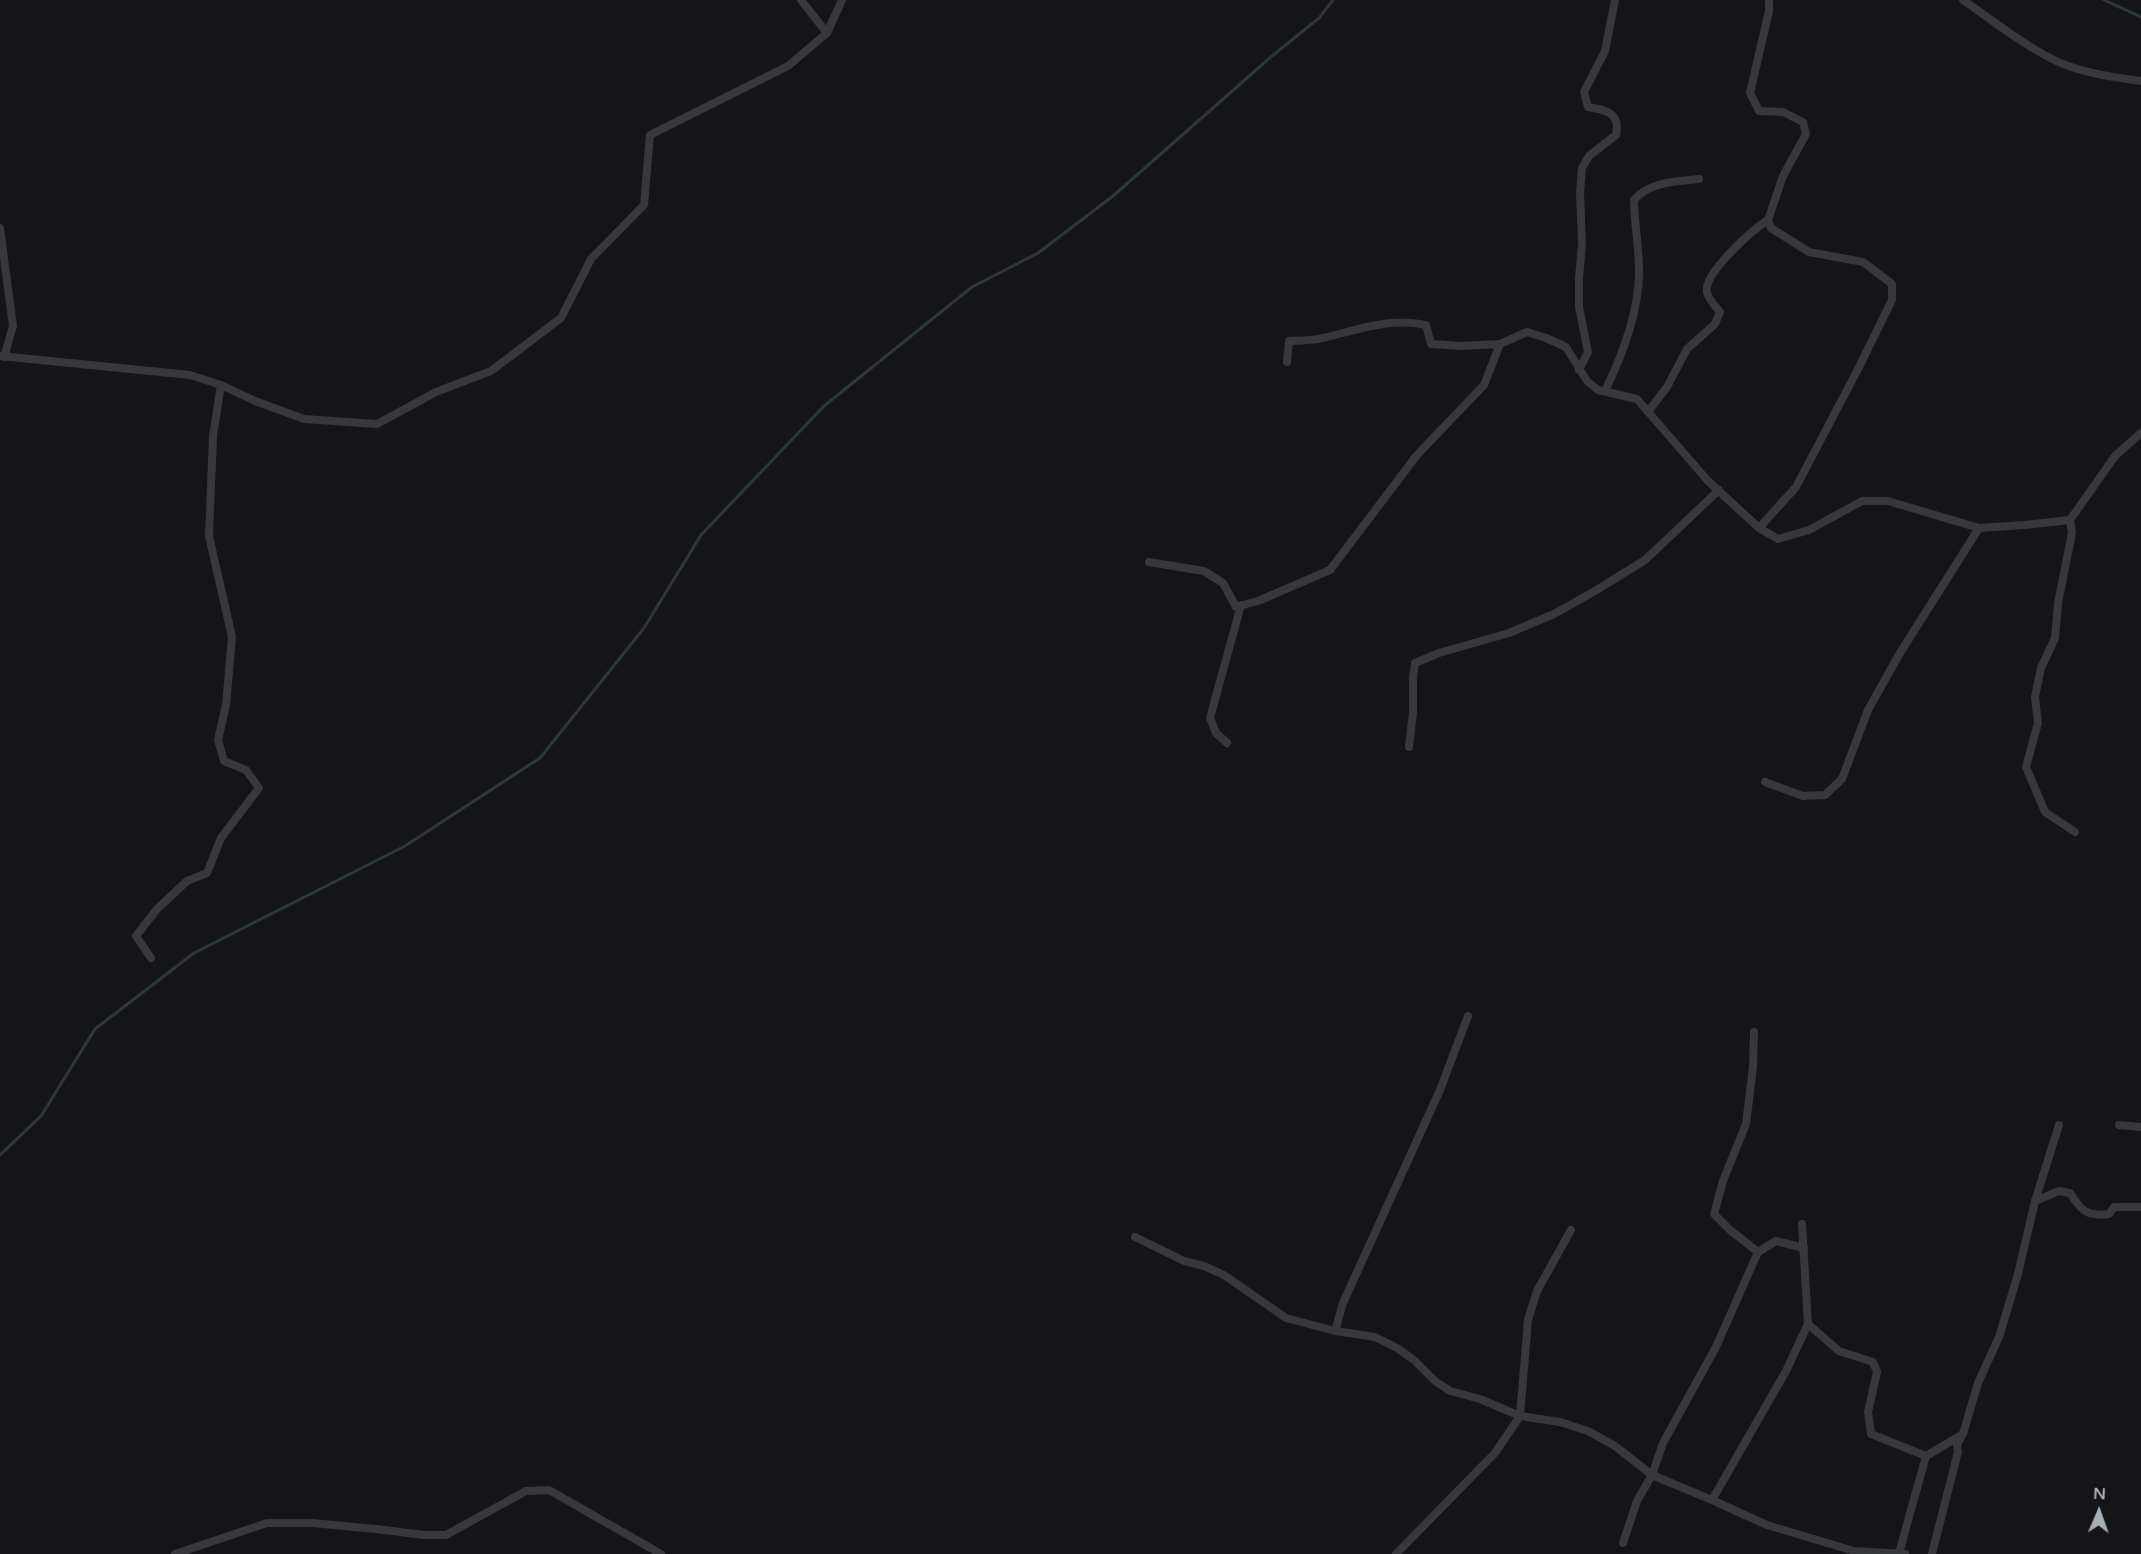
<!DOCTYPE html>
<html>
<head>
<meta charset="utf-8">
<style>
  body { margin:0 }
  #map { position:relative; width:2141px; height:1554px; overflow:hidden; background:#151517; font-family:"Varela Round",sans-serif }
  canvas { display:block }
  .north { position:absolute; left:2069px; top:1482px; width:60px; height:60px; -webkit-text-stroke:4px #101012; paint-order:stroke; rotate:2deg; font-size:16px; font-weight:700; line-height:24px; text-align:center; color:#a7afb7 }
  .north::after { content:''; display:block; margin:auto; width:21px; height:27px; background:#a7afb7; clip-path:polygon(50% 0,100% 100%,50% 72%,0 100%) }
</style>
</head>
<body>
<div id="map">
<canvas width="2141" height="1554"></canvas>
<div class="north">N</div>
</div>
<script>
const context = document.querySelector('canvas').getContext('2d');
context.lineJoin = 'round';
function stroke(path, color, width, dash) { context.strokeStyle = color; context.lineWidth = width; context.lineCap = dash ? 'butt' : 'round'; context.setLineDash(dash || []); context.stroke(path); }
stroke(new Path2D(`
  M 2104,0 L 2141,17
  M 0,1155 L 41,1116 L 95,1029 L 194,953 L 405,846 L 540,758 L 644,628 L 701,535 L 824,406 L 972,287 L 1038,253 L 1113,196 L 1272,56 L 1319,18 L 1333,0`), '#2b373b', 3);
stroke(new Path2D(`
  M 801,0 L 827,33
  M 1963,0 C 1992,20 2025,46 2056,61 C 2082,73 2113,77 2141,81
  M 0,228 L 13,326 L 4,357
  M 0,356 L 190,375 L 221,385 L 255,401 L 304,419 L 377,424 L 436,392 L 491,371 L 561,318 L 591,259 L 644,205 L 650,135 L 788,66 L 827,33 L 842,0
  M 1287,362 L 1289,341 C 1300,340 1312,341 1323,338 C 1358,330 1389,317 1426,325 L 1431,344 L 1461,346 L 1500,344 L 1527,332 L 1546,338 L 1566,347 L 1587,381 L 1598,390 L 1637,399 L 1708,481 L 1759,528 L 1778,539 L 1809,530 L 1862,501 L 1888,501 L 1979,528 L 2024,525 L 2070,520 L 2115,456 L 2141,433
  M 1579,370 L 1588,352 L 1579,307 L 1579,278 L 1582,244 L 1580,192 L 1582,168 L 1589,156 L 1616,135 C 1621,112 1605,110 1588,107 L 1584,92 L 1605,51 L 1615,0
  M 1605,391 C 1622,356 1638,315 1639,275 C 1640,250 1634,225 1634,200 C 1649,182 1676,181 1699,179
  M 1648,412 L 1667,387 L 1687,349 L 1715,324 L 1720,312 C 1716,307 1708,299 1707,292 C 1703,274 1752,230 1768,220
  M 2070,520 L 2072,533 L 2058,603 L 2055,638 L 2041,668 L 2035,697 L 2038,723 L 2026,767 L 2045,812 L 2075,832
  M 1759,528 L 1796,487 L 1857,371 L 1892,300 L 1892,284 L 1863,262 L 1809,252 L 1771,228 L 1768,220 L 1783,176 L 1806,134 L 1803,122 L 1783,112 L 1759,111 L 1750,93 L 1769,11 L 1769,0
  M 1149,562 L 1204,571 L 1223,583 L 1236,607 L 1258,601 L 1330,570 L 1417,455 L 1484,385 L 1500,344
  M 1227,743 L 1216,733 L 1210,718 L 1241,605
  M 1409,747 L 1413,712 L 1413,678 L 1415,663 L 1439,653 L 1509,633 L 1554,614 L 1595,591 L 1645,560 L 1719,490
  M 1765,782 L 1803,796 L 1825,795 L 1842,779 L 1868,710 L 1900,653 L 1979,528
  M 151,958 L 136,936 L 157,909 L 187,881 L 207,873 L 221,838 L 259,788 L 246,770 L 224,761 L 218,740 L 226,705 L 232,637 L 209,536 L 213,436 L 221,385
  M 1754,1032 L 1753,1067 L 1746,1124 L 1723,1181 L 1714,1214 L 1730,1230 L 1758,1252
  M 2119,1125 L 2141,1127
  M 2035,1201 L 2059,1191 L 2070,1193 C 2081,1211 2088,1217 2109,1214 L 2114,1207 L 2141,1207
  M 1802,1224 L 1808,1324 L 1786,1371 L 1712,1500 L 1767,1525 L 1854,1551 L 1905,1554
  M 1135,1237 L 1184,1261 L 1204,1266 L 1224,1275 L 1286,1318 L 1335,1331 L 1375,1337 L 1397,1348 L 1414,1360 L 1435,1381 L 1450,1391 L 1480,1399 L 1520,1416 L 1560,1422 L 1588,1431 L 1615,1446 L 1652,1475 L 1637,1501 L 1623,1543
  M 1808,1324 L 1839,1351 L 1873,1362 L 1877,1372 L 1868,1412 L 1871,1434 L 1926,1456
  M 1335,1331 L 1343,1303 L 1440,1090 L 1468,1016
  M 1712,1500 L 1652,1475 L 1663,1443 L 1716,1347 L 1758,1252 L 1776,1241 L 1804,1248
  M 1899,1553 L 1926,1456 L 1963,1434 L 1978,1383 L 1999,1337 L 2018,1274 L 2035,1201 L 2059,1125
  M 175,1554 L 267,1523 L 312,1523 L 376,1529 L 424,1535 L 446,1535 L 526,1491 L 549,1490 L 661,1554
  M 1396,1554 L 1495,1453 L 1520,1416 L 1528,1320 L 1537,1291 L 1571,1230
  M 1932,1554 L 1958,1452 L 1957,1445 L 1961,1437`), '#36383c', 8);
</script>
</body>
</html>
